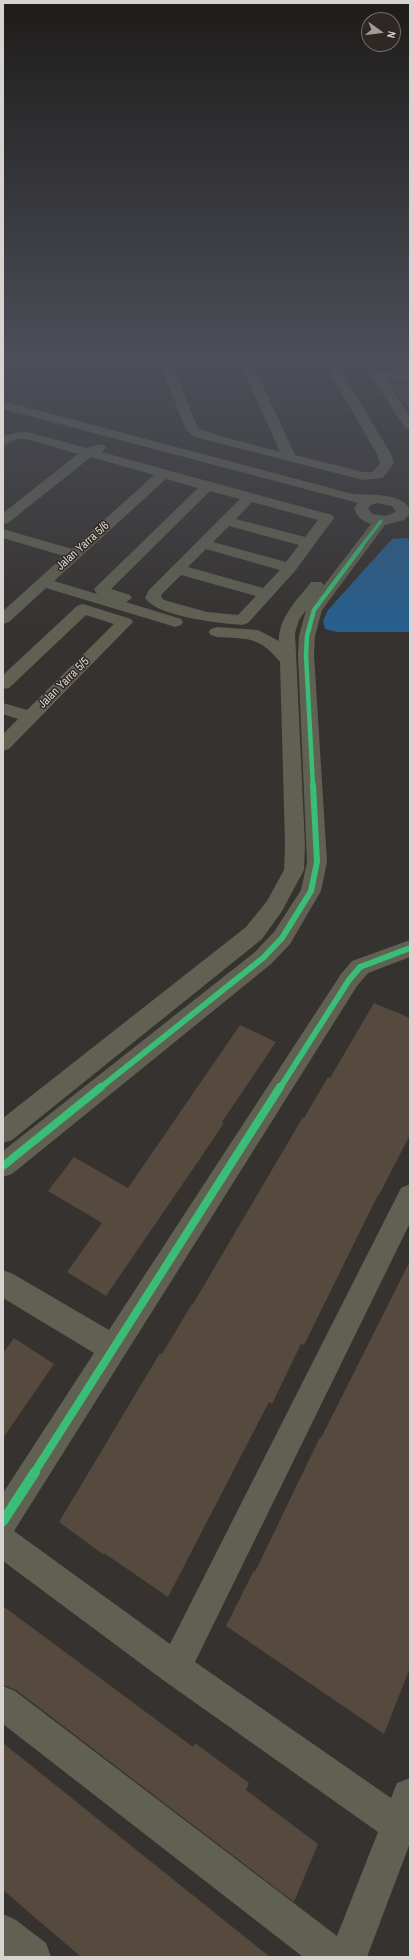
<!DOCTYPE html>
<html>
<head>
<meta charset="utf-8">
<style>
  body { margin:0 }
  #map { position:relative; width:413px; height:1960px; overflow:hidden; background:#363230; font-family:"Archivo Narrow",sans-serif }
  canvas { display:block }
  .frame { position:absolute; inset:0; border:4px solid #d8d3d1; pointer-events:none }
  .north { position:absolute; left:361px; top:12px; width:40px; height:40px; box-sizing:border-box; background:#2f2724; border:1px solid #736c69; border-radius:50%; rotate:104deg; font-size:11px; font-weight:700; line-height:16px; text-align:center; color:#d8d3d1 }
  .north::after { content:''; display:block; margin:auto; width:14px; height:18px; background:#9f9b99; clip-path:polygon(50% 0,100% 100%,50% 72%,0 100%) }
</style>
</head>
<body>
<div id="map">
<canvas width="413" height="1960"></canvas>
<div class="frame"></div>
<div class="north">N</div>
</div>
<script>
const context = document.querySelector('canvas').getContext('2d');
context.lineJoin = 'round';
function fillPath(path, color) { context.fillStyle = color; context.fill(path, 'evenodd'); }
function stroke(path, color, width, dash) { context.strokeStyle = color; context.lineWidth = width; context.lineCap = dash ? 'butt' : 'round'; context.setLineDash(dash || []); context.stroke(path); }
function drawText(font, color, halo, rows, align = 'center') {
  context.font = font + ' "Archivo Narrow",sans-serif'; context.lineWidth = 3; context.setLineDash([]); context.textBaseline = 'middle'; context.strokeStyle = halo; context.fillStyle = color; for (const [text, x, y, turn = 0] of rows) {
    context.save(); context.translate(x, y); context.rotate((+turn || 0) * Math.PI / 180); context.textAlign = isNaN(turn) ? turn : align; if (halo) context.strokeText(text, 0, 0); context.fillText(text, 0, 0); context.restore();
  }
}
fillPath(new Path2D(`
  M 403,538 L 410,539 L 410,632 L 337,632 L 325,629 L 323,621 L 328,610 L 392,539 Z`), '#265f8f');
fillPath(new Path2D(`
  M 392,359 L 395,362 L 410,364 L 410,372 L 388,371 Z
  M 389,381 L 410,383 L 410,410 L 402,400 Z
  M 374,1003 L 410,1018 L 410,1135 L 379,1195 L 378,1195 L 304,1345 L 301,1344 L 272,1404 L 269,1402 L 168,1597 L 104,1553 L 104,1555 L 59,1522 L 160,1353 L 162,1354 L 192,1304 L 193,1304 L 303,1117 L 304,1118 L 328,1077 L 330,1078 Z
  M 240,1025 L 276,1042 L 222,1122 L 224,1123 L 195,1166 L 106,1296 L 67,1272 L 102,1223 L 48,1191 L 74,1157 L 128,1188 Z
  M 410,1261 L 410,1668 L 384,1734 L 226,1626 L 254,1570 L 255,1572 L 320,1437 L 321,1438 Z
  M 14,1338 L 54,1364 L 3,1438 L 3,1353 Z
  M 3,1606 L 193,1747 L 195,1743 L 249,1783 L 246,1790 L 318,1844 L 294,1902 L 16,1690 L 3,1685 Z
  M 3,1743 L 270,1957 L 81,1957 L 3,1890 Z`), '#56493d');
fillPath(new Path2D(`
  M 158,359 L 170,359 L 198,428 L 217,435 L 280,452 L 239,359 L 251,359 L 295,455 L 363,472 L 373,472 L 380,463 L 377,454 L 322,359 L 334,359 L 391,454 L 394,463 L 383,478 L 363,480 L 195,437 L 186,430 Z
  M 360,359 L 372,359 L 380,372 L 410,374 L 410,382 L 386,379 L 410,416 L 410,429 L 405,428 Z
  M 393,359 L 410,359 L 410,363 L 395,361 Z
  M 3,401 L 353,494 C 368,495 410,492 410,514 L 404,520 L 385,525 L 322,610 L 315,636 L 314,655 L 327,862 L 321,891 L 290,944 L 271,964 L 12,1174 L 3,1177 L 3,1151 L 255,952 L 274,932 L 301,890 L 307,862 L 298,655 L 299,636 L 306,610 L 299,620 L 295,633 L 305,845 L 304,870 L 282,911 L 262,939 L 12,1140 L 3,1143 L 3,1118 L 246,927 L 267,901 L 284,870 L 285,845 L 280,662 C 259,636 248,639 217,637 L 211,635 L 209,632 L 211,629 L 217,627 L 258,630 L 279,641 C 278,618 298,599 311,582 L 321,582 L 324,585 L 309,605 L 371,524 C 362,521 357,517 354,508 L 358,503 L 3,409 ZM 377,503 L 392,506 L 396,512 L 386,516 L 372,514 L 368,508 L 371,505 Z
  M 23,431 L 87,448 L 99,444 L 104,445 L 106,448 L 101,452 L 332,515 L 334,518 L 295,571 L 248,623 L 242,625 C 219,623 158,617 145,598 L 149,590 L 240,499 L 210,491 L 111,589 L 130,595 L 132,598 L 126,602 L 181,619 L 183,622 L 181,625 L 175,627 L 169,625 L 46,588 L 9,622 L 3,624 L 3,611 L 64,556 L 3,538 L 3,529 L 72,549 L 154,475 L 91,457 L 8,523 L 3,524 L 3,513 L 78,454 L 27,439 L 17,439 L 3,446 L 3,436 ZM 166,479 L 198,488 L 97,586 L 94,589 L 97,594 L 54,581 ZM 252,502 L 318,520 L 305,537 L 236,519 ZM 229,526 L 299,545 L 286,562 L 213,542 ZM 206,549 L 280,570 L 263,588 L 188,567 ZM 181,575 L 256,596 L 238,615 L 207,612 L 164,600 L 161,597 L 162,594 Z
  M 83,604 L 131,619 L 133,622 L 9,749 L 3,751 L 3,734 L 18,719 L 3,714 L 3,703 L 27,710 L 114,624 L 86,615 L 9,688 L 3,689 L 3,675 L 77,606 Z
  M 410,940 L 410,957 L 368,973 L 357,986 L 14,1531 L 170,1644 L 401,1188 L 410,1184 L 410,1223 L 195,1662 L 391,1798 L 397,1783 L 410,1778 L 410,1843 L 367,1957 L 303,1957 L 3,1724 L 3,1686 L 15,1691 L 337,1936 L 378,1832 L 163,1680 L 3,1561 L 3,1493 L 94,1353 L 3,1298 L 3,1270 L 13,1274 L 109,1330 L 341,974 L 352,961 Z
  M 3,1914 L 16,1920 L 46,1943 L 51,1957 L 3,1957 Z`), '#606152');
stroke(new Path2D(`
  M 361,547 L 381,521`), '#3abd76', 3.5);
stroke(new Path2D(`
  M 313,786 L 306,655 L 307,636 L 314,610 L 362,546`), '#3abd76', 4.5);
stroke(new Path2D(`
  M 100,1088 L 263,958 L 282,938 L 311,891 L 317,862 L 313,785
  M 280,1088 L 349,980 L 360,967 L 410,948`), '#3abd76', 6);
stroke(new Path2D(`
  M 3,1166 L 101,1087
  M 34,1473 L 280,1087`), '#3abd76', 8);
stroke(new Path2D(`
  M 3,1521 L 35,1472`), '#3abd76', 10);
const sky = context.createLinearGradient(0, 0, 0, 633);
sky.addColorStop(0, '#1e1c1a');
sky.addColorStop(0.57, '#4c4f59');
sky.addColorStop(1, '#4c4f5900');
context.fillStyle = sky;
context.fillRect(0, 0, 413, 633);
drawText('12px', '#d8d3d1', '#2f2724', [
  ["Jalan Yarra 5/6",83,546,-42],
  ["Jalan Yarra 5/5",64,683,-45]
]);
</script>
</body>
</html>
